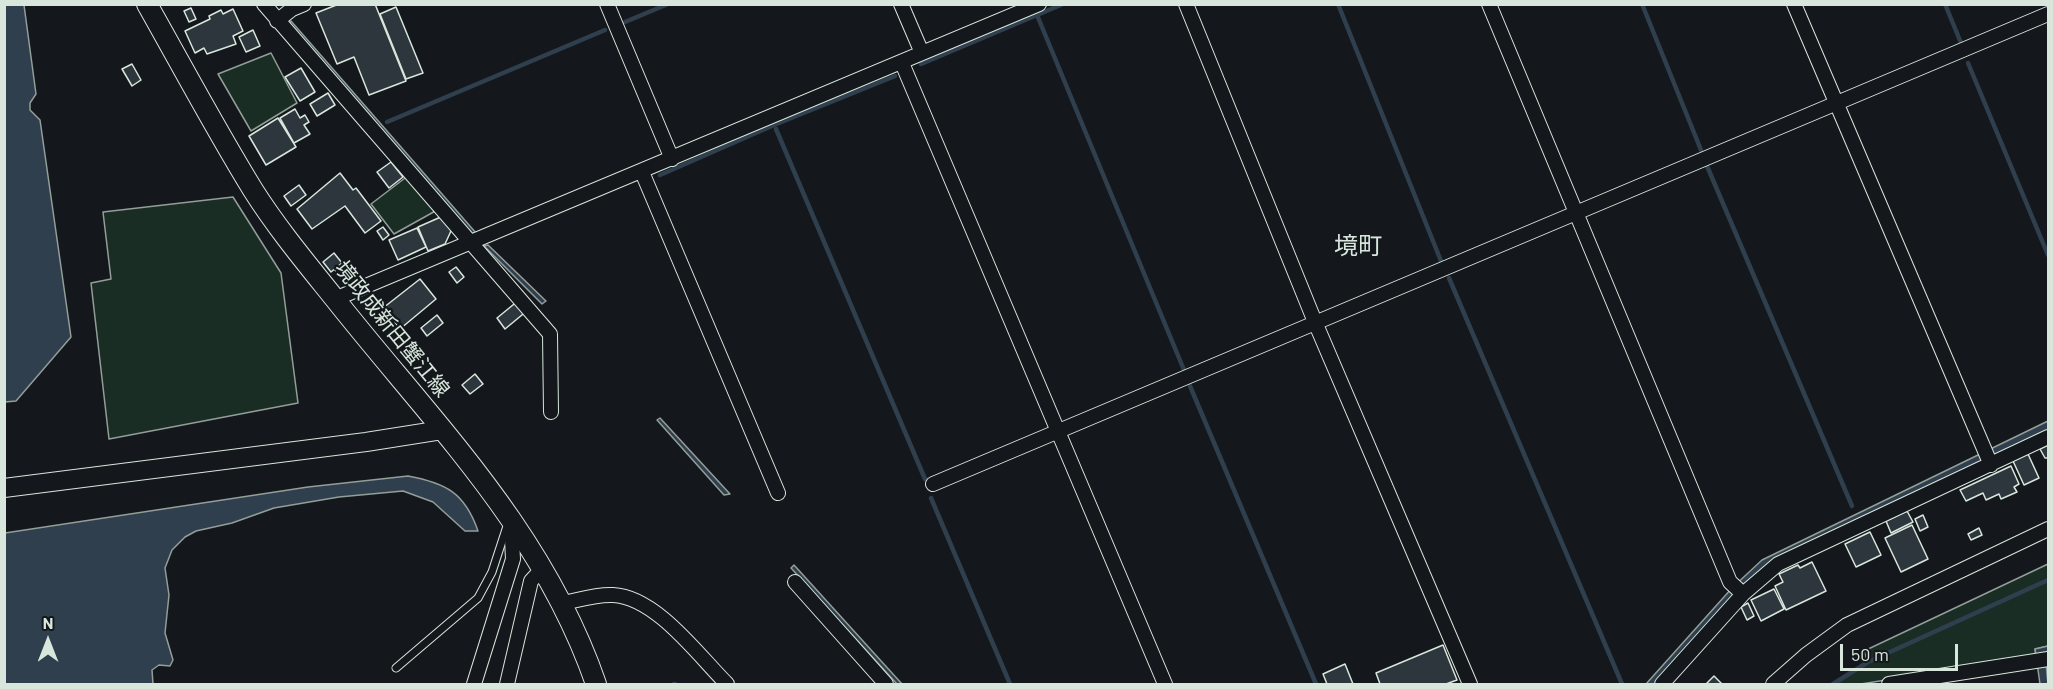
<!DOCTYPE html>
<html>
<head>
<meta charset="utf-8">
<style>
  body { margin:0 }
  #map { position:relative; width:2053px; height:689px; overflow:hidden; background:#14181c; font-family:Barlow,sans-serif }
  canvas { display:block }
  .frame { position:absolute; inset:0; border:6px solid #d8e6dc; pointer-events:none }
  .north { position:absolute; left:18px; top:611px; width:60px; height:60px; -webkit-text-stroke:4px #14181c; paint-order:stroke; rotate:0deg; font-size:16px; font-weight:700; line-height:24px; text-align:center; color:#d8e6dc }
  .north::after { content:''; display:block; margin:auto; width:21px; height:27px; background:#d8e6dc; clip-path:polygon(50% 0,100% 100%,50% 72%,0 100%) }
  .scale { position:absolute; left:1840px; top:644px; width:118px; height:27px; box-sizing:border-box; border:3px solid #d8e6dc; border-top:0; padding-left:8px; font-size:18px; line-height:21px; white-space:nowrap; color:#d8e6dc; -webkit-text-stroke:4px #14181c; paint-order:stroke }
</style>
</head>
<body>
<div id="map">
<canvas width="2053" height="689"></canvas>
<div class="frame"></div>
<div class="north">N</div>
<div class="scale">50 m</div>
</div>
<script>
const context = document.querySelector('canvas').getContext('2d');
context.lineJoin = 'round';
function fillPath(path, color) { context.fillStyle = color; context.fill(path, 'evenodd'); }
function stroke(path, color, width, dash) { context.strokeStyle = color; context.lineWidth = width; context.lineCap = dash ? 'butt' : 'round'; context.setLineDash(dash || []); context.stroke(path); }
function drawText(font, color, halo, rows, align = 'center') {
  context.font = font + ' Barlow,"Noto Sans JP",sans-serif'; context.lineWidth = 4.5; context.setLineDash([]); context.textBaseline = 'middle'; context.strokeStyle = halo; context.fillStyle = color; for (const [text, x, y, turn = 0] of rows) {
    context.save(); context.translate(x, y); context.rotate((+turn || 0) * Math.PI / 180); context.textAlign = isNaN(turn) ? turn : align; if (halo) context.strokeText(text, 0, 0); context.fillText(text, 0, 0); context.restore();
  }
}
const green = new Path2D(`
  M 271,53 L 297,103 L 251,131 L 218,74 Z
  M 409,175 L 439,209 L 394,234 L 371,204 Z
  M 233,197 L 281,273 L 298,403 L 109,439 L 91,283 L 111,279 L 103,212 Z
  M 2048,564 L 2048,646 L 2035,649 L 2036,656 L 1861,684 L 1833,684 L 1868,663 L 1864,651 Z`);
fillPath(green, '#1a2d24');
stroke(green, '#939e99', 1.5);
const water = new Path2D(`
  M 4,5 L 24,5 L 36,94 L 30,103 L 30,110 L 40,120 L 71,337 L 16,401 L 5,402 Z
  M 291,21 L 476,233 L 471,235 L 288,25 Z
  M 488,245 L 546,301 L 542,304 L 484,246 Z
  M 660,418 L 730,494 L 724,495 L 657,420 Z
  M 2048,421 L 2048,430 L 1779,559 L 1656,684 L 1646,684 L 1732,588 L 1762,560 Z
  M 408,476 C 446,483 465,493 478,531 L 465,531 L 433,502 L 403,491 L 339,497 L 274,508 L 232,523 L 196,531 L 185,537 L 172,550 L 165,568 L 169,595 L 165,633 L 173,660 L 170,666 L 159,665 L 152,670 L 153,684 L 5,684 L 5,533 L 308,487 Z
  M 794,565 L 902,684 L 897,684 L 791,568 Z
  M 2048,646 L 2048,653 L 2045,654 L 2048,684 L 2040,684 L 2035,649 Z`);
fillPath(water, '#2f3f4d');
stroke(water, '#939e99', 1.5);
stroke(new Path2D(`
  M 1338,4 L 1441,261
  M 1642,4 L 1701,150
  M 1945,4 L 1961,43
  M 1037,15 L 1184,370
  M 625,22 L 668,4
  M 1968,63 L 2048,255
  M 921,64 L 1063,4
  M 387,122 L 605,30
  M 776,129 L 925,479
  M 1707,166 L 1852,506
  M 660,175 L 774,125 L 895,76
  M 1449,278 L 1622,684
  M 1190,386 L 1316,684
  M 931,498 L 1010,684
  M 674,684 L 675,684
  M 1833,684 L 1868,662 L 2048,580`), '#2f3f4d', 4.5);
const building = new Path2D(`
  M 339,4 L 375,4 L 406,81 L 369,95 L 354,57 L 337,64 L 316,13 Z
  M 396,7 L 423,73 L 406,79 L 380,14 Z
  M 191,8 L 196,19 L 189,22 L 184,11 Z
  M 233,9 L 243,31 L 233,36 L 236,44 L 207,54 L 204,48 L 195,53 L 185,31 L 210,19 L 209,16 L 221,10 L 223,14 Z
  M 253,30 L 260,46 L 246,52 L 239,37 Z
  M 132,64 L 141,80 L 132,86 L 122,69 Z
  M 301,68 L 315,92 L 300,101 L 285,77 Z
  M 328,93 L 335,105 L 317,116 L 310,104 Z
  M 295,109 L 300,118 L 305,115 L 309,122 L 304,125 L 310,134 L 294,143 L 280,118 Z
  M 278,118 L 296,147 L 266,165 L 249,136 Z
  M 391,162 L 403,177 L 389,188 L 377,172 Z
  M 340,173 L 353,190 L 356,188 L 381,221 L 365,233 L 345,206 L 312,229 L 297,209 Z
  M 299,185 L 306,195 L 291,206 L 284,196 Z
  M 443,216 L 451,231 L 445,244 L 428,251 L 418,227 Z
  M 383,227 L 389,235 L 383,240 L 377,231 Z
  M 417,228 L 426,247 L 398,260 L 389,240 Z
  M 334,253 L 342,263 L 331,272 L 323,262 Z
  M 343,263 L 350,272 L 342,279 L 335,270 Z
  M 456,267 L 464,277 L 457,283 L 449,272 Z
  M 420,279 L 436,299 L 400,329 L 383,308 Z
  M 519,300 L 528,310 L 505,329 L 497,318 Z
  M 437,315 L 443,323 L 427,336 L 421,328 Z
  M 475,374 L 483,384 L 470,394 L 462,385 Z
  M 2048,445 L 2048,458 L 2045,458 L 2040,449 Z
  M 2028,454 L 2039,478 L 2024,485 L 2013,461 Z
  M 2011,466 L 2019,484 L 2014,487 L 2017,492 L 2001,499 L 1999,494 L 1986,500 L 1983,493 L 1966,501 L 1960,490 Z
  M 1907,511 L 1913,522 L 1891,533 L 1886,521 Z
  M 1923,515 L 1928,527 L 1920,531 L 1915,519 Z
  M 1912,525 L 1928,559 L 1901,572 L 1885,538 Z
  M 1979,528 L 1982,535 L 1971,540 L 1968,534 Z
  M 1870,532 L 1881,555 L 1856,567 L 1845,544 Z
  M 1812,562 L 1826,591 L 1786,610 L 1775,586 L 1783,582 L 1779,574 L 1798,565 L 1800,568 Z
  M 1774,589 L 1784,609 L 1761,621 L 1751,600 Z
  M 1748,603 L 1754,616 L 1747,620 L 1741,607 Z
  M 1443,645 L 1457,680 L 1446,684 L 1380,684 L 1376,673 Z
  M 1345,664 L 1353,684 L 1327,684 L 1323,674 Z
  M 1714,676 L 1722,684 L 1706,684 Z`);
fillPath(building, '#2c363c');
stroke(building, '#d8e6dc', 1.5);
const service = new Path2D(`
  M 396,668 L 478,598 L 492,572 L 508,523`);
const minor = new Path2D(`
  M 264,4 L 550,334 L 551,412
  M 607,4 L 672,159
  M 901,4 L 922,53
  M 1186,4 L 1315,322 L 1470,684
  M 1489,4 L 1730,582 L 1743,594
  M 1794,4 L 1991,465
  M 277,21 L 292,9 L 304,4
  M 902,63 L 1165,684
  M 642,172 L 778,493
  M 335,299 L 1039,4
  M 933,484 L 2048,14
  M 795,582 L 886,684
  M 563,603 C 579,600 596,594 613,595 C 656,597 698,655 727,684
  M 474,684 L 513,559 L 511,520
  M 507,684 L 531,581 L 543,568
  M 1662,684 L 1743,594 L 1778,564 L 2048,437
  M 1773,684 L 1806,655 L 1847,625 L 2048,529
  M 1889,684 L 2048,659`);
const tertiary = new Path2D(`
  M 4,488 L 366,442 L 442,430`);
const secondary = new Path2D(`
  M 147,4 C 182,66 216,130 253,190 C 277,228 307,264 335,299 C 434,424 543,530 596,684`);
stroke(service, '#d8e6dc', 9);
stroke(minor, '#d8e6dc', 16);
stroke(tertiary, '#d8e6dc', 20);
stroke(secondary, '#d8e6dc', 22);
stroke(service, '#14181c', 7);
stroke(minor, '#14181c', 14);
stroke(tertiary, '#14181c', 18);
stroke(secondary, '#14181c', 20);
drawText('21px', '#d8e6dc', '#14181c', [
  ["境政成新田蟹江線",392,329,51]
]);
drawText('24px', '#d8e6dc', '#14181c', [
  ["境町",1358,246]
]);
</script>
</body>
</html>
